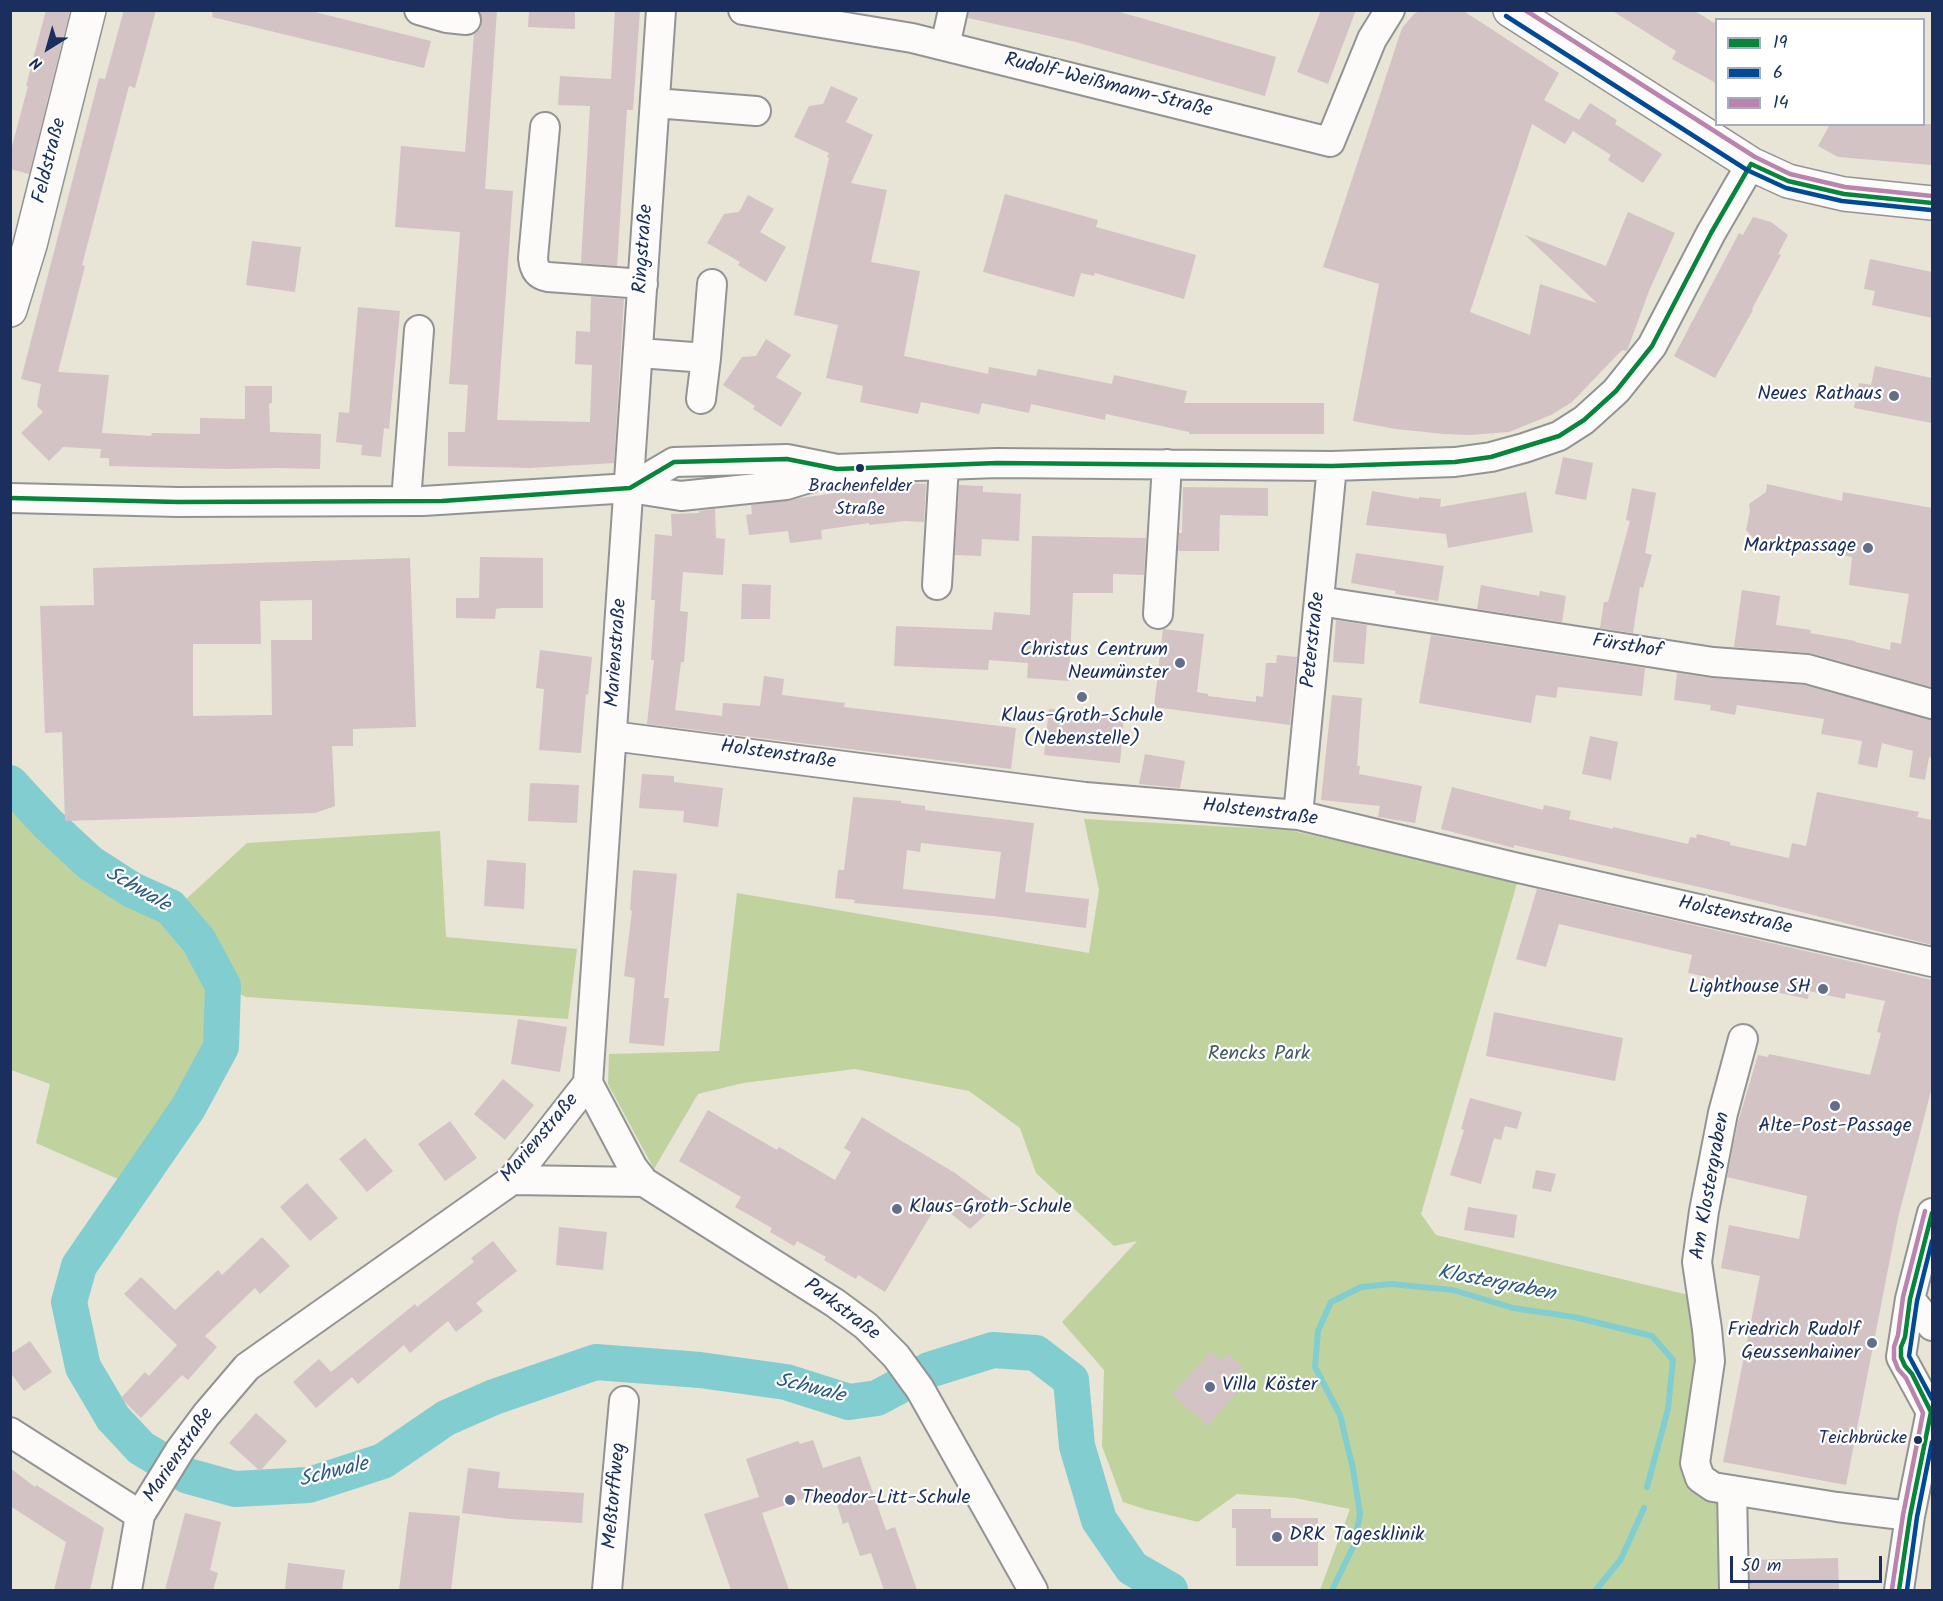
<!DOCTYPE html>
<html>
<head>
<meta charset="utf-8">
<style>
  body { margin:0 }
  #map { position:relative; width:1943px; height:1601px; overflow:hidden; background:#e8e4d6; font-family:Kalam,sans-serif }
  canvas { display:block }
  .frame { position:absolute; inset:0; border:12px solid #1b2f5e; pointer-events:none }
  .legend { position:absolute; left:1715px; top:18px; width:210px; height:108px; box-sizing:border-box; background:#fff; border:2px solid #a4acbf; margin:0; padding:8px 10px; list-style:none; font-size:18px; color:#1b2f5e }
  .legend li { display:flex; align-items:center; gap:12px; height:30px }
  .legend b { width:30px; border:2px solid #a4acbf }
  .north { position:absolute; left:18px; top:18px; width:60px; height:60px; -webkit-text-stroke:4px #fff; paint-order:stroke; rotate:217deg; font-size:16px; font-weight:700; line-height:24px; text-align:center; color:#1b2f5e }
  .north::after { content:''; display:block; margin:auto; width:21px; height:27px; background:#1b2f5e; clip-path:polygon(50% 0,100% 100%,50% 72%,0 100%) }
  .scale { position:absolute; left:1730px; top:1556px; width:152px; height:27px; box-sizing:border-box; border:3px solid #1b2f5e; border-top:0; padding-left:8px; font-size:18px; line-height:21px; white-space:nowrap; color:#1b2f5e; -webkit-text-stroke:4px #fff; paint-order:stroke }
</style>
</head>
<body>
<div id="map">
<canvas width="1943" height="1601"></canvas>
<div class="frame"></div>
<ul class="legend">
<li><b style="height:8px;background:#06853b"></b>19</li>
<li><b style="height:8px;background:#004996"></b>6</li>
<li><b style="height:8px;background:#bb84ae"></b>14</li>
</ul>
<div class="north">N</div>
<div class="scale">50 m</div>
</div>
<script>
const context = document.querySelector('canvas').getContext('2d');
context.lineJoin = 'round';
function fillPath(path, color) { context.fillStyle = color; context.fill(path, 'evenodd'); }
function stroke(path, color, width, dash) { context.strokeStyle = color; context.lineWidth = width; context.lineCap = dash ? 'butt' : 'round'; context.setLineDash(dash || []); context.stroke(path); }
function drawText(font, color, halo, rows, align = 'center') {
  context.font = font + ' Kalam,sans-serif'; context.lineWidth = 4.5; context.setLineDash([]); context.textBaseline = 'middle'; context.strokeStyle = halo; context.fillStyle = color; for (const [text, x, y, turn = 0] of rows) {
    context.save(); context.translate(x, y); context.rotate((+turn || 0) * Math.PI / 180); context.textAlign = isNaN(turn) ? turn : align; if (halo) context.strokeText(text, 0, 0); context.fillText(text, 0, 0); context.restore();
  }
}
fillPath(new Path2D(`
  M 11,766 L 56,823 L 96,861 L 183,902 L 247,843 L 440,831 L 446,937 L 577,949 L 568,1019 L 246,997 L 224,987 L 221,1047 L 188,1108 L 134,1186 L 36,1143 L 50,1084 L 11,1070 Z
  M 1084,819 L 1288,830 L 1518,880 L 1421,1214 L 1436,1235 L 1689,1295 L 1702,1366 L 1685,1469 L 1723,1501 L 1732,1590 L 1320,1590 L 1350,1509 L 1295,1498 L 1237,1494 L 1198,1522 L 1144,1509 L 1123,1502 L 1102,1446 L 1104,1370 L 1062,1322 L 1137,1241 L 1114,1246 L 1036,1173 L 1020,1128 L 969,1091 L 855,1069 L 743,1083 L 698,1094 L 654,1169 L 608,1084 L 609,1054 L 719,1051 L 737,893 L 1089,953 L 1099,890 Z`), '#c0d39e');
stroke(new Path2D(`
  M 1333,1588 L 1354,1545 L 1360,1514 L 1353,1469 L 1340,1415 L 1315,1367 L 1318,1331 L 1331,1302 L 1361,1287 L 1391,1284 L 1453,1290 L 1513,1308 L 1574,1317 L 1652,1336 L 1673,1360 L 1668,1409 L 1647,1487
  M 1596,1590 L 1621,1559 L 1644,1508`), '#82cdd0', 6);
stroke(new Path2D(`
  M 10,783 L 47,823 L 90,863 L 132,890 L 170,907 L 199,941 L 223,986 L 221,1047 L 188,1108 L 79,1266 L 69,1302 L 83,1367 L 113,1418 L 141,1448 L 188,1476 L 235,1489 L 309,1485 L 383,1461 L 446,1418 L 494,1397 L 596,1362 L 700,1370 L 786,1382 L 849,1402 L 877,1398 L 929,1370 L 993,1350 L 1036,1353 L 1071,1380 L 1077,1446 L 1099,1520 L 1132,1568 L 1170,1590`), '#82cdd0', 36);
fillPath(new Path2D(`
  M 46,10 L 70,10 L 29,174 L 10,169 L 10,154 L 28,86 L 26,86 Z
  M 124,10 L 156,10 L 135,88 L 129,86 L 119,124 L 82,265 L 85,266 L 58,372 L 109,375 L 102,433 L 151,436 L 152,433 L 200,434 L 200,418 L 245,419 L 245,386 L 272,386 L 272,403 L 269,404 L 270,432 L 321,434 L 320,469 L 280,468 L 226,469 L 109,466 L 109,458 L 100,458 L 101,449 L 63,447 L 49,461 L 21,433 L 43,412 L 37,406 L 41,384 L 21,379 L 99,78 L 105,79 Z
  M 213,10 L 307,10 L 431,41 L 424,68 L 212,17 Z
  M 479,10 L 497,10 L 485,189 L 513,191 L 497,420 L 590,422 L 592,365 L 575,364 L 576,331 L 590,332 L 591,297 L 624,299 L 614,463 L 530,468 L 448,466 L 448,432 L 465,432 L 468,385 L 449,384 L 460,232 L 395,227 L 401,146 L 465,152 L 474,34 L 480,29 L 482,21 Z
  M 529,10 L 575,10 L 575,29 L 528,27 Z
  M 615,10 L 640,10 L 633,110 L 627,110 L 617,266 L 581,263 L 590,106 L 558,105 L 560,76 L 611,79 Z
  M 969,10 L 1113,10 L 1276,57 L 1265,96 L 1076,42 L 968,18 Z
  M 1321,10 L 1356,10 L 1328,84 L 1297,72 Z
  M 1421,10 L 1462,10 L 1559,73 L 1544,100 L 1579,120 L 1590,103 L 1617,120 L 1615,124 L 1662,154 L 1643,183 L 1608,160 L 1611,155 L 1573,131 L 1565,144 L 1532,124 L 1470,312 L 1530,335 L 1540,284 L 1597,303 L 1525,235 L 1606,266 L 1628,212 L 1675,233 L 1649,291 L 1627,351 L 1622,350 L 1572,402 L 1551,415 L 1509,432 L 1469,435 L 1444,434 L 1396,429 L 1353,421 L 1379,284 L 1323,267 L 1402,28 L 1414,14 Z
  M 1611,10 L 1693,10 L 1716,24 L 1716,83 L 1672,59 L 1676,51 Z
  M 831,86 L 858,98 L 846,122 L 873,135 L 851,183 L 887,190 L 871,262 L 920,271 L 904,356 L 988,374 L 989,367 L 1036,376 L 1038,369 L 1112,384 L 1114,375 L 1187,391 L 1184,403 L 1324,403 L 1324,434 L 1189,434 L 1189,432 L 1106,414 L 1105,420 L 1031,404 L 1029,413 L 982,403 L 979,414 L 921,402 L 918,414 L 860,402 L 863,386 L 826,378 L 838,325 L 794,315 L 829,158 L 827,157 L 829,153 L 794,137 L 809,106 L 823,104 Z
  M 1830,124 L 1932,124 L 1932,165 L 1838,157 L 1818,146 Z
  M 1005,194 L 1098,220 L 1096,227 L 1196,255 L 1184,299 L 1095,273 L 1094,276 L 1081,273 L 1074,297 L 983,272 Z
  M 748,195 L 774,209 L 760,232 L 786,247 L 766,282 L 738,265 L 740,262 L 707,243 L 724,214 L 739,212 Z
  M 1753,217 L 1771,222 L 1788,235 L 1778,254 L 1781,255 L 1752,309 L 1753,310 L 1715,378 L 1674,356 L 1739,233 L 1743,235 Z
  M 252,241 L 301,247 L 295,292 L 246,285 Z
  M 1870,259 L 1932,272 L 1932,318 L 1872,305 L 1875,291 L 1864,289 Z
  M 358,307 L 400,311 L 389,429 L 384,428 L 381,457 L 361,455 L 362,445 L 336,442 L 339,412 L 349,413 Z
  M 766,339 L 791,355 L 776,377 L 802,393 L 781,427 L 753,409 L 755,406 L 723,385 L 742,357 L 756,356 Z
  M 1875,366 L 1932,378 L 1932,423 L 1854,408 L 1859,383 L 1871,385 Z
  M 1563,457 L 1593,463 L 1586,500 L 1555,494 Z
  M 906,483 L 926,484 L 924,522 L 905,521 L 869,525 L 869,523 L 821,530 L 822,539 L 790,543 L 788,531 L 749,535 L 746,515 L 752,514 L 751,505 Z
  M 1767,484 L 1842,501 L 1843,492 L 1932,508 L 1932,687 L 1811,653 L 1734,647 L 1742,590 L 1780,596 L 1776,625 L 1811,630 L 1810,633 L 1856,641 L 1855,642 L 1890,650 L 1891,642 L 1901,644 L 1909,594 L 1849,585 L 1852,557 L 1754,539 L 1746,530 L 1750,511 L 1749,504 L 1766,492 Z
  M 959,485 L 983,486 L 983,492 L 1021,494 L 1019,541 L 982,539 L 981,556 L 955,555 Z
  M 1183,487 L 1268,488 L 1268,516 L 1220,515 L 1219,551 L 1178,551 L 1179,533 L 1182,533 Z
  M 1632,488 L 1656,493 L 1645,553 L 1652,555 L 1643,588 L 1640,587 L 1633,633 L 1600,628 L 1604,602 L 1608,602 L 1630,521 L 1626,520 Z
  M 1372,491 L 1419,499 L 1419,497 L 1441,499 L 1440,507 L 1526,492 L 1533,532 L 1448,548 L 1446,534 L 1366,525 Z
  M 715,509 L 716,538 L 725,539 L 723,575 L 683,572 L 680,611 L 688,612 L 684,662 L 681,662 L 675,710 L 722,716 L 723,703 L 760,706 L 764,676 L 784,679 L 782,695 L 845,703 L 844,707 L 1016,728 L 1011,769 L 647,724 L 654,660 L 651,660 L 655,600 L 651,600 L 655,534 L 672,536 L 671,514 L 699,513 L 699,511 Z
  M 1032,536 L 1146,538 L 1144,575 L 1113,574 L 1113,593 L 1073,593 L 1069,681 L 1027,678 L 1028,663 L 989,660 L 988,670 L 894,666 L 896,626 L 992,630 L 994,612 L 1030,615 Z
  M 1356,553 L 1444,566 L 1438,601 L 1395,594 L 1396,591 L 1351,583 Z
  M 480,557 L 543,558 L 543,608 L 502,608 L 496,609 L 495,619 L 456,618 L 456,598 L 479,598 Z
  M 410,558 L 416,727 L 353,729 L 353,746 L 332,746 L 335,806 L 315,813 L 65,821 L 62,732 L 45,733 L 40,606 L 94,605 L 93,568 ZM 312,600 L 312,640 L 271,640 L 272,715 L 193,716 L 193,644 L 261,644 L 260,601 Z
  M 742,584 L 771,585 L 770,619 L 741,619 Z
  M 1481,585 L 1539,596 L 1540,591 L 1566,596 L 1562,622 L 1477,609 Z
  M 1336,620 L 1367,625 L 1364,664 L 1333,662 Z
  M 1163,629 L 1204,634 L 1197,692 L 1208,694 L 1208,696 L 1256,702 L 1256,696 L 1263,697 L 1266,663 L 1276,663 L 1277,655 L 1297,657 L 1290,725 L 1154,707 Z
  M 1431,635 L 1645,668 L 1642,696 L 1558,687 L 1556,698 L 1536,695 L 1531,723 L 1419,703 Z
  M 540,650 L 592,657 L 588,695 L 586,694 L 581,753 L 539,750 L 544,689 L 536,688 Z
  M 1677,673 L 1712,678 L 1804,685 L 1932,720 L 1932,758 L 1929,757 L 1925,780 L 1909,777 L 1913,751 L 1882,743 L 1877,768 L 1858,764 L 1862,741 L 1821,734 L 1824,719 L 1737,705 L 1735,715 L 1710,710 L 1711,705 L 1674,700 Z
  M 1332,695 L 1362,698 L 1357,766 L 1360,766 L 1359,774 L 1422,786 L 1415,823 L 1378,817 L 1380,806 L 1321,800 Z
  M 1049,709 L 1124,717 L 1120,763 L 1044,755 Z
  M 1590,736 L 1618,742 L 1611,780 L 1582,774 Z
  M 1145,754 L 1185,761 L 1180,788 L 1139,784 Z
  M 642,774 L 674,776 L 674,782 L 723,788 L 718,827 L 683,822 L 684,811 L 639,808 Z
  M 530,783 L 579,785 L 577,823 L 528,821 Z
  M 1452,787 L 1543,810 L 1544,805 L 1571,811 L 1569,819 L 1613,829 L 1613,827 L 1688,844 L 1690,837 L 1696,838 L 1697,834 L 1730,842 L 1730,845 L 1789,858 L 1792,843 L 1806,846 L 1817,792 L 1919,812 L 1917,817 L 1932,820 L 1932,945 L 1730,894 L 1514,845 L 1514,848 L 1441,829 Z
  M 853,797 L 901,801 L 901,803 L 925,806 L 925,810 L 1034,823 L 1025,892 L 1089,899 L 1086,928 L 993,916 L 854,903 L 855,900 L 835,898 L 838,870 L 844,870 ZM 921,843 L 1001,852 L 995,899 L 903,889 L 907,850 L 920,852 Z
  M 487,860 L 526,863 L 524,909 L 484,906 Z
  M 633,870 L 677,874 L 664,998 L 669,998 L 664,1046 L 629,1043 L 635,978 L 624,976 L 632,911 L 630,910 Z
  M 1537,889 L 1932,980 L 1932,1087 L 1898,1218 L 1846,1485 L 1723,1462 L 1760,1276 L 1721,1268 L 1729,1225 L 1799,1239 L 1807,1196 L 1727,1177 L 1738,1122 L 1758,1055 L 1768,1057 L 1769,1054 L 1870,1075 L 1881,1033 L 1877,1032 L 1885,1001 L 1846,993 L 1845,999 L 1809,991 L 1808,999 L 1688,973 L 1692,955 L 1559,924 L 1546,967 L 1516,959 Z
  M 1494,1012 L 1623,1038 L 1615,1081 L 1486,1056 Z
  M 518,1019 L 567,1027 L 560,1072 L 511,1064 Z
  M 503,1079 L 534,1105 L 505,1140 L 474,1114 Z
  M 1470,1098 L 1522,1112 L 1517,1129 L 1505,1126 L 1501,1140 L 1494,1138 L 1481,1184 L 1450,1175 L 1464,1130 L 1461,1129 Z
  M 708,1110 L 777,1150 L 779,1147 L 835,1180 L 851,1152 L 844,1148 L 862,1117 L 955,1173 L 997,1204 L 970,1229 L 938,1203 L 885,1292 L 858,1275 L 856,1279 L 824,1260 L 826,1257 L 797,1241 L 794,1246 L 770,1232 L 772,1228 L 735,1207 L 741,1197 L 679,1161 Z
  M 450,1121 L 477,1158 L 445,1181 L 418,1144 Z
  M 365,1138 L 393,1171 L 367,1192 L 339,1159 Z
  M 1536,1170 L 1556,1174 L 1551,1192 L 1532,1188 Z
  M 307,1183 L 338,1218 L 310,1241 L 280,1207 Z
  M 1468,1207 L 1517,1215 L 1514,1238 L 1464,1230 Z
  M 559,1227 L 607,1232 L 603,1270 L 556,1265 Z
  M 262,1237 L 290,1266 L 260,1294 L 255,1288 L 205,1336 L 217,1347 L 188,1380 L 182,1375 L 141,1418 L 121,1398 L 145,1372 L 149,1376 L 177,1345 L 124,1294 L 141,1277 L 175,1310 L 218,1270 L 222,1275 Z
  M 493,1241 L 517,1271 L 476,1303 L 483,1311 L 456,1332 L 448,1321 L 410,1353 L 404,1345 L 358,1384 L 352,1377 L 316,1408 L 293,1382 L 319,1359 L 331,1372 L 415,1304 L 417,1307 L 474,1262 L 471,1258 Z
  M 30,1341 L 52,1372 L 24,1391 L 10,1372 L 10,1354 Z
  M 1211,1351 L 1221,1361 L 1228,1353 L 1243,1367 L 1238,1372 L 1248,1380 L 1208,1426 L 1172,1394 Z
  M 256,1413 L 287,1441 L 260,1471 L 229,1443 Z
  M 813,1440 L 823,1468 L 860,1456 L 886,1530 L 895,1527 L 917,1590 L 884,1590 L 871,1553 L 860,1556 L 848,1522 L 843,1524 L 832,1489 L 762,1513 L 789,1590 L 731,1590 L 704,1514 L 759,1497 L 746,1459 L 798,1441 L 800,1444 Z
  M 10,1468 L 35,1487 L 36,1485 L 104,1528 L 90,1590 L 54,1590 L 66,1542 L 10,1506 Z
  M 468,1468 L 500,1472 L 498,1488 L 584,1493 L 582,1523 L 510,1519 L 462,1513 Z
  M 1232,1509 L 1271,1509 L 1271,1518 L 1318,1518 L 1318,1566 L 1236,1566 L 1236,1528 L 1232,1528 Z
  M 409,1512 L 460,1516 L 451,1590 L 399,1590 Z
  M 185,1513 L 221,1522 L 210,1570 L 218,1573 L 213,1590 L 165,1590 Z
  M 1838,1558 L 1839,1590 L 1750,1590 L 1750,1560 Z
  M 288,1563 L 345,1570 L 342,1590 L 285,1590 Z`), '#d3c3c5');
const minor = new Path2D(`
  M 419,10 L 447,18 L 466,20
  M 743,10 L 912,38 L 1330,142 L 1372,39 L 1390,10
  M 945,46 L 953,10
  M 655,103 L 756,111
  M 545,127 L 533,258 C 534,269 537,275 548,277 L 643,284
  M 639,353 L 706,358 L 712,284
  M 701,399 L 706,358
  M 630,488 L 674,462 L 787,459 L 837,469 L 997,463 L 1332,466 L 1455,462 L 1491,457 L 1524,448 L 1559,436 L 1584,420 L 1616,391 L 1652,346 L 1711,233 L 1751,164
  M 10,498 L 178,502 L 423,501 L 630,488 L 681,496 L 786,485 L 832,471
  M 406,501 L 419,330
  M 937,585 L 944,465
  M 1319,601 L 1713,662 L 1807,669 L 1932,704
  M 1158,614 L 1167,464
  M 612,736 L 1085,797 L 1298,815 L 1514,867 L 1932,962
  M 1298,815 L 1332,466
  M 1743,1039 L 1723,1113 L 1704,1211 L 1697,1262 L 1707,1329 L 1710,1361 L 1695,1463 L 1700,1478 L 1713,1487 L 1837,1507 L 1910,1516
  M 512,1180 L 644,1182 L 633,1168 L 588,1083
  M 644,1182 L 835,1303 L 866,1326 L 896,1356 L 920,1389 L 1033,1590
  M 1910,1299 L 1932,1326
  M 1931,1412 L 1901,1357 L 1910,1299 L 1932,1213
  M 10,1432 L 140,1515
  M 1732,1490 L 1734,1590
  M 127,1590 L 140,1515 L 180,1450 L 206,1415 L 247,1367 L 512,1180 L 588,1083 L 661,10
  M 607,1590 L 624,1401
  M 1899,1590 L 1910,1516 L 1932,1406`);
const major = new Path2D(`
  M 1510,10 L 1751,164 L 1788,181 L 1844,194 L 1932,203
  M 10,310 L 30,245 L 89,10`);
stroke(minor, '#929494', 32);
stroke(major, '#929494', 36);
stroke(minor, '#fcfbf9', 28);
stroke(major, '#fcfbf9', 33);
stroke(new Path2D(`
  M 1751,164 L 1788,181 L 1844,194 L 1932,203
  M 10,498 L 178,502 L 442,501 L 630,488 L 674,462 L 787,459 L 837,469 L 997,463 L 1332,466 L 1455,462 L 1491,457 L 1559,436 L 1584,420 L 1616,391 L 1652,346 L 1711,233 L 1751,164
  M 1899,1590 L 1910,1516 L 1931,1412 L 1912,1374 L 1905,1366 L 1901,1357 L 1901,1347 L 1905,1337 L 1910,1299 L 1932,1213`), '#06853b', 4.5);
stroke(new Path2D(`
  M 1506,16 L 1747,170 L 1786,188 L 1842,201 L 1931,210
  M 1932,1241 L 1917,1301 L 1909,1356 L 1932,1399
  M 1907,1590 L 1917,1517 L 1932,1442`), '#004996', 4.5);
stroke(new Path2D(`
  M 1525,10 L 1755,157 L 1790,174 L 1845,187 L 1932,196
  M 1892,1589 L 1903,1515 L 1923,1413 L 1906,1378 L 1898,1369 L 1894,1359 L 1894,1347 L 1898,1335 L 1903,1297 L 1925,1211`), '#bb84ae', 4.5);
for (const [x, y, r, color] of [
  [1894,396,6,"#636e88"],
  [860,468,5,"#1b2f5e"],
  [1868,548,6,"#636e88"],
  [1180,663,6,"#636e88"],
  [1082,697,6,"#636e88"],
  [1823,989,6,"#636e88"],
  [1835,1106,6,"#636e88"],
  [897,1209,6,"#636e88"],
  [1872,1343,6,"#636e88"],
  [1210,1387,6,"#636e88"],
  [1918,1440,5,"#1b2f5e"],
  [790,1500,6,"#636e88"],
  [1277,1537,6,"#636e88"]
]) { const dot = new Path2D(); dot.arc(x, y, r, 0, 2 * Math.PI); context.fillStyle = color; context.fill(dot); stroke(dot, '#fff', 2); }
drawText('18px', '#1b2f5e', '#fff', [
  ["Brachenfelder",860,488],
  ["Straße",860,511],
  ["Teichbrücke",1907,1440,"right"]
]);
drawText('20px', '#1b2f5e', '#fff', [
  ["Rudolf-Weißmann-Straße",1108,87,14],
  ["Feldstraße",51,161,-76],
  ["Ringstraße",645,249,-86],
  ["Peterstraße",1315,640,-84],
  ["Fürsthof",1627,648,9],
  ["Marienstraße",618,653,-86],
  ["Holstenstraße",778,756,8],
  ["Holstenstraße",1260,814,7],
  ["Holstenstraße",1735,917,13],
  ["Marienstraße",541,1139,-50],
  ["Am Klostergraben",1712,1186,-80],
  ["Parkstraße",841,1311,37],
  ["Marienstraße",180,1456,-56],
  ["Meßtorffweg",616,1496,-85]
]);
drawText('20px', '#1b2f5e', '#fff', [
  ["Neues Rathaus",1882,396],
  ["Marktpassage",1856,548],
  ["Christus Centrum",1168,652],
  ["Neumünster",1168,675],
  ["Klaus-Groth-Schule",1082,718,"center"],
  ["(Nebenstelle)",1082,741,"center"],
  ["Lighthouse SH",1811,989],
  ["Alte-Post-Passage",1835,1128,"center"],
  ["Klaus-Groth-Schule",909,1209,"left"],
  ["Friedrich Rudolf",1860,1332],
  ["Geussenhainer",1860,1355],
  ["Villa Köster",1222,1387,"left"],
  ["Theodor-Litt-Schule",802,1500,"left"],
  ["DRK Tagesklinik",1289,1537,"left"]
], 'right');
drawText('20px', '#435c63', '#fff', [
  ["Rencks Park",1259,1056]
]);
drawText('italic 21px', '#2d5b80', '#fff', [
  ["Schwale",137,891,30],
  ["Klostergraben",1496,1285,11],
  ["Schwale",810,1390,14],
  ["Schwale",334,1474,-14]
]);
</script>
</body>
</html>
